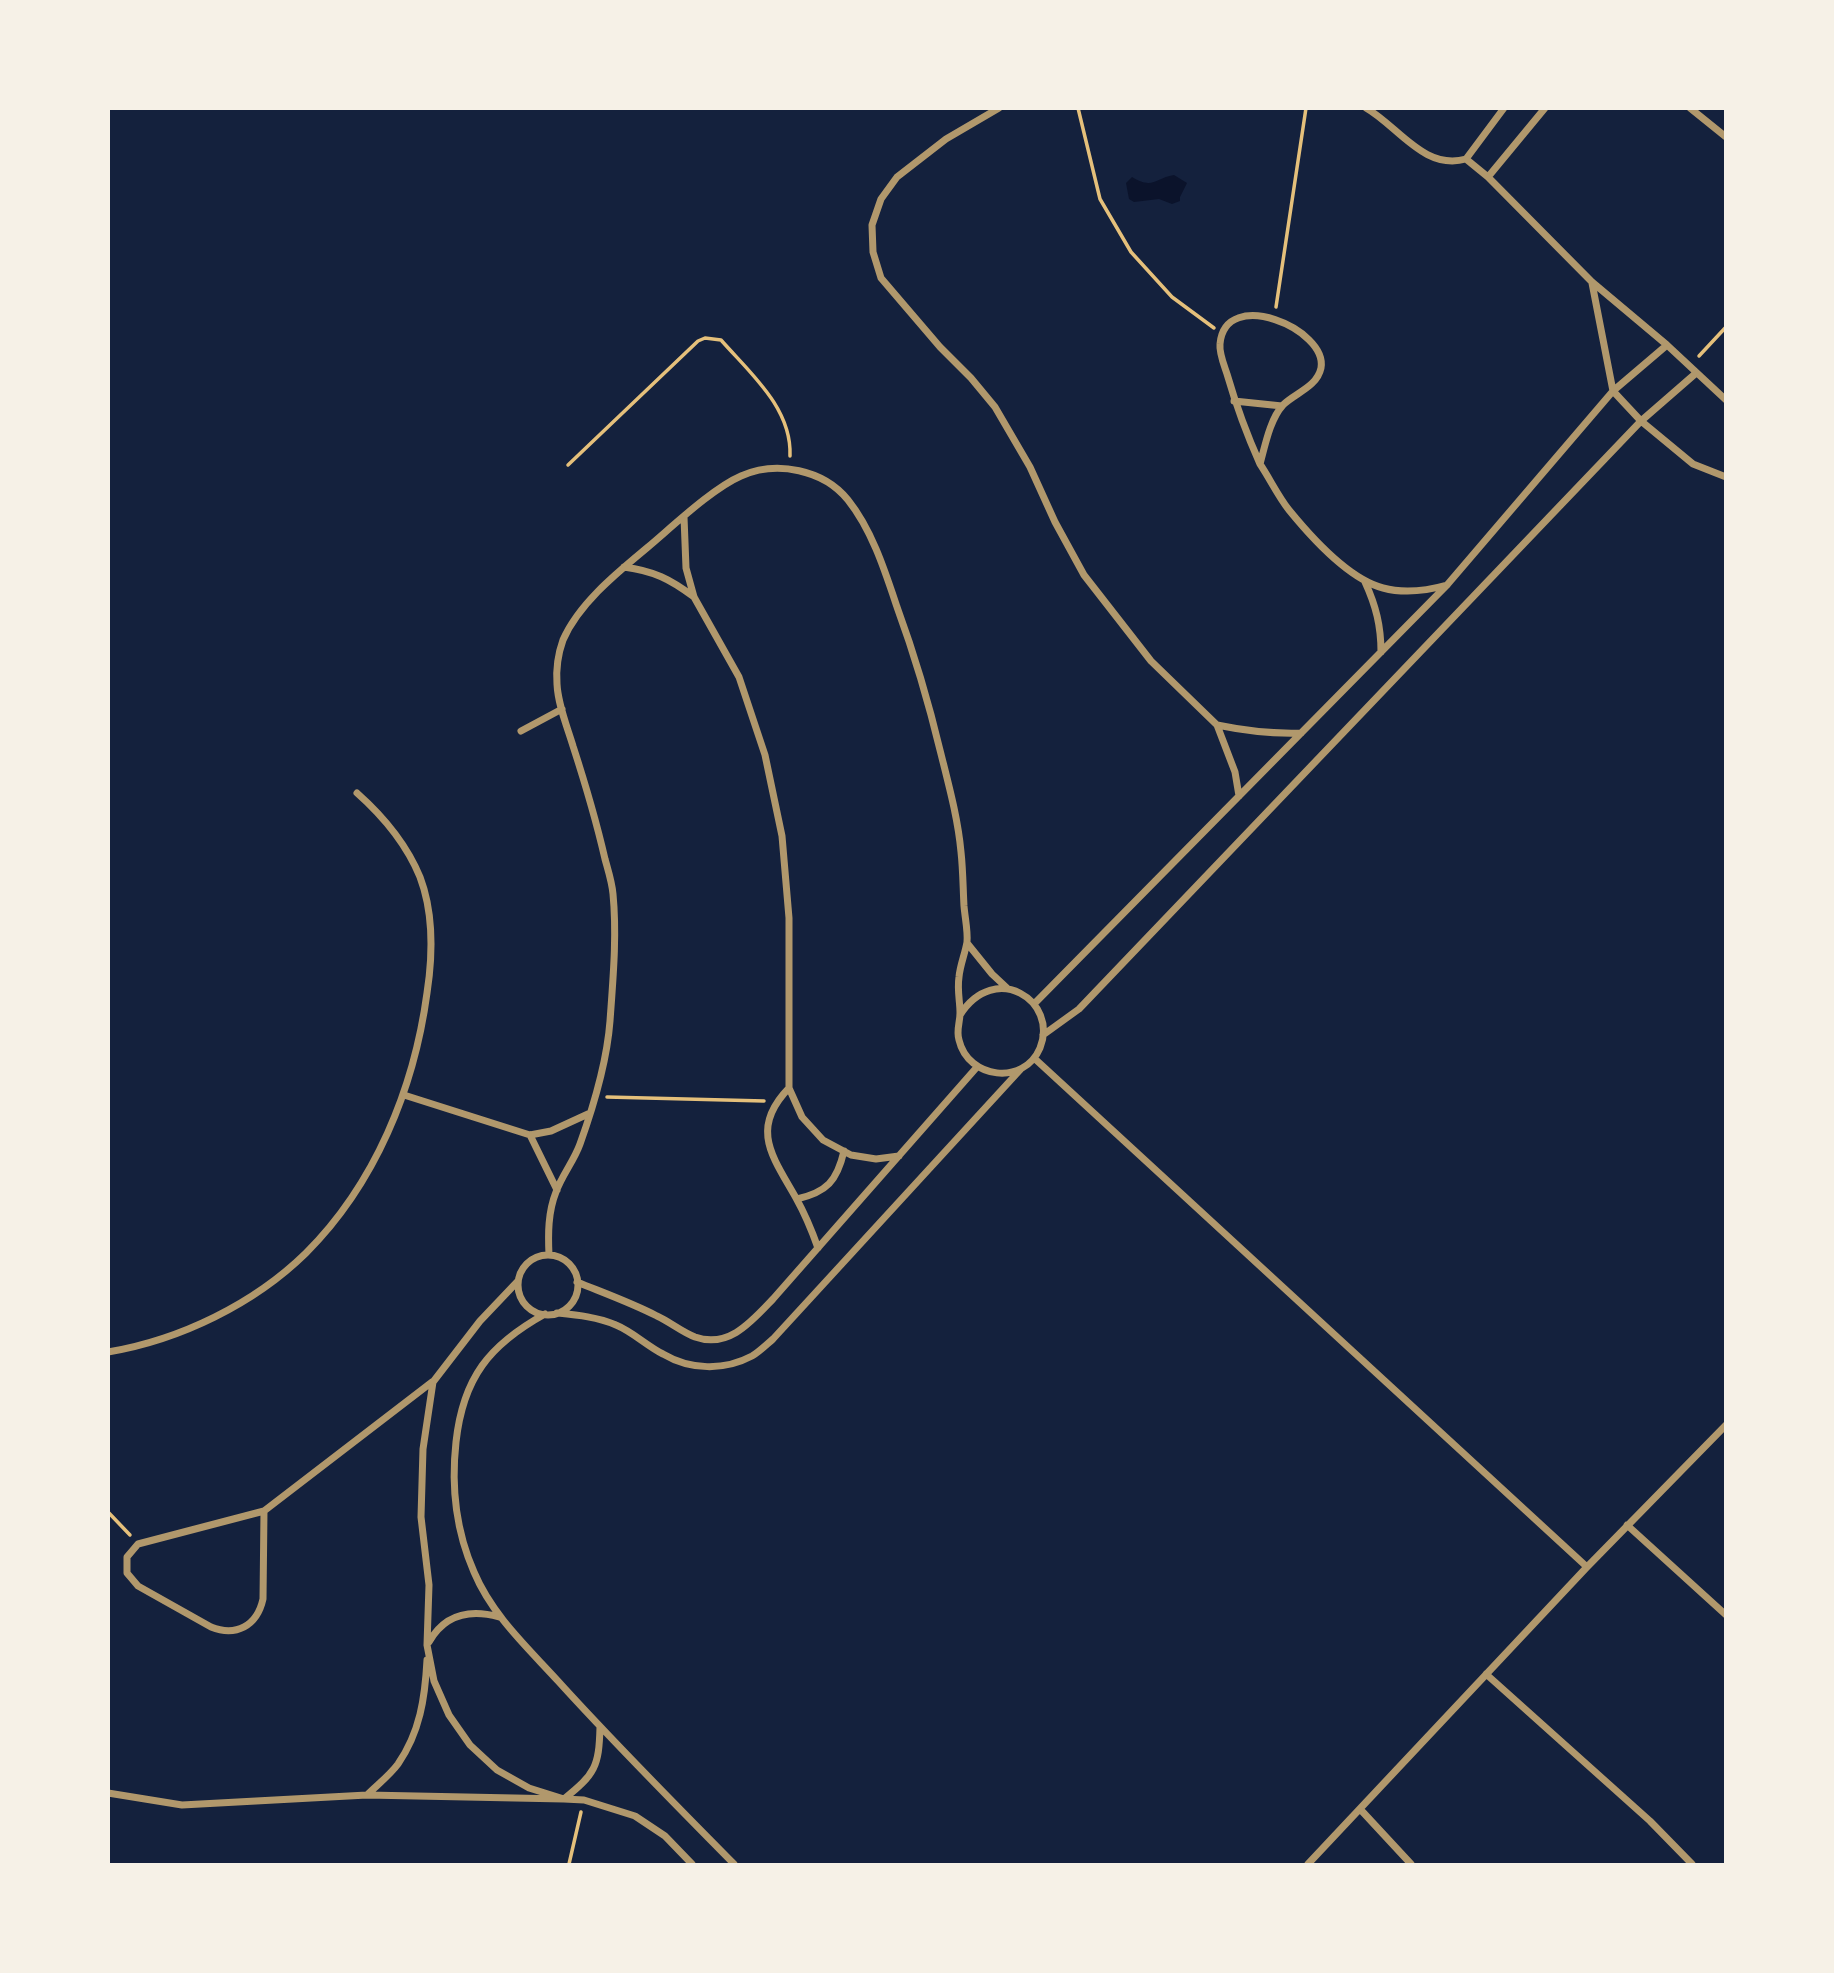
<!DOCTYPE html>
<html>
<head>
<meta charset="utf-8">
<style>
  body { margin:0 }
  #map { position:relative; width:1834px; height:1973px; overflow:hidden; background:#14213d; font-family:Inter,sans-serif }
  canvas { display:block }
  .frame { position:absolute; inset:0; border:110px solid #f6f1e7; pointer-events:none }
</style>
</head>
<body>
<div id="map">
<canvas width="1834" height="1973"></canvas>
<div class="frame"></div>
</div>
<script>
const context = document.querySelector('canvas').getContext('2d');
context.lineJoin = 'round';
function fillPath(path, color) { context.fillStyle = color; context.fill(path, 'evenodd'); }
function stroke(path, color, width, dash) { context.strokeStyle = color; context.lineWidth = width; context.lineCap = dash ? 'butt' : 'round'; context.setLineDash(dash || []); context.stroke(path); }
fillPath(new Path2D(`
  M 1174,175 L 1187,183 L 1180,197 L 1180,201 L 1172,204 L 1159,199 L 1134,202 L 1129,199 L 1126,183 L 1132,177 C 1153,190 1155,178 1174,175 Z`), '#0b132b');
stroke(new Path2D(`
  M 1078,108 L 1100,199 L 1131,252 L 1172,297 L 1214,328
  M 1276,307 L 1306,108
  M 1699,356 L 1726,327
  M 568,465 L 698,341 L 705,338 L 721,340 C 750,373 792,408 790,456
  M 607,1097 L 764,1101
  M 108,1512 L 130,1535
  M 569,1864 L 581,1812`), '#e5c07b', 3.5);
stroke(new Path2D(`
  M 999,108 L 946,139 L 897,177 L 881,199 L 872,225 L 873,252 L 881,278 L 940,347 L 971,378 L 995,407 L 1030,467 L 1055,522 L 1084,575 L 1151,661 L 1217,725 L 1235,772 L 1239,796
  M 1366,108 C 1398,126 1424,171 1466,159 L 1488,177 L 1592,282 L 1667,345 L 1726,400
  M 1690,108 L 1726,137
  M 1466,159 L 1504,108
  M 1488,177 L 1545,108
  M 1592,283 L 1613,391 L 1641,421 L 1693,464 L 1726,477
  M 1234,401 L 1282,406
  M 1260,464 C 1247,435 1236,405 1227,374 C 1224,365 1219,353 1220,344 C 1225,286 1328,329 1321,368 C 1317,387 1295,393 1283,405 C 1270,419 1265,446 1260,464 C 1270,479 1278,496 1289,510 C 1311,537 1349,579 1383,588 C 1405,594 1426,591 1447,585
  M 684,517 L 686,568 L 694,597 L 739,677 L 765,755 L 782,836 L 789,918 L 789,1088 L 802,1117 L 823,1140 L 851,1155 L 876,1159 L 899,1156
  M 624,567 C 654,571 670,579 694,597
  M 1365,582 C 1376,606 1381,626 1381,652
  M 1217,725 C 1246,731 1272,734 1301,733
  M 521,731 L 562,709
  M 967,943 L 992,974 L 1007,988
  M 1034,1004 L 1447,585 L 1613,391 L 1667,345
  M 1043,1035 L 1079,1009 L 1641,421 L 1695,374
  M 1034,1058 L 1587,1567
  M 789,1088 C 749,1129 773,1157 796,1198 C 805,1214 812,1231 818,1248
  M 404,1095 L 530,1135 L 551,1131 L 588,1114
  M 530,1135 L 557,1190
  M 797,1199 C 827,1192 837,1181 844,1151
  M 549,1255 C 548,1234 548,1212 556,1192 C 562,1175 574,1161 580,1144 C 594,1105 607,1061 610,1021 C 613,979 617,936 613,894 C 612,882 608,870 605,859 C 596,820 585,783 573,746 C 567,726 558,705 557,684 C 556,670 558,654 563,640 C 579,603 618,572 648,547 C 673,526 713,488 741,476 C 777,460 824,470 848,500 C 872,530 885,571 897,607 C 915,656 929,704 941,754 C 949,786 958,819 961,852 C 963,870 963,888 964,906 C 965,918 968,931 967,942 C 965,954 960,965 959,977 C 957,990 960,1001 960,1013 C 960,1023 956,1030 959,1040 C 968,1079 1024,1086 1040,1048 C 1059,1001 995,960 960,1015
  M518 1285a30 30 0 1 1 60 0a30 30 0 1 1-60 0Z
  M 518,1281 L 480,1321 L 433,1382 L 423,1449 L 421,1517 L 429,1585 L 427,1645 L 434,1681 L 449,1715 L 470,1745 L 497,1770 L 529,1788 L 564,1799 L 584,1800 L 635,1816 L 665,1836 L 692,1864
  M 577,1282 C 604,1293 632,1303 657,1316 C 670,1322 682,1332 695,1337 C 729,1349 752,1321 773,1299 L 977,1067
  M 557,1313 C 577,1315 598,1317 616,1325 C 633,1332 647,1346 663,1354 C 690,1370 724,1371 752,1356 C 759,1352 766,1345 773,1339 L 1020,1070
  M 545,1314 C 489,1345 463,1378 456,1442 C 451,1487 456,1531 474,1572 C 492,1615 527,1647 558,1681 C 615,1744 675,1804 734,1864
  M 108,1352 C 180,1340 254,1304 306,1253 C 375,1184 414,1089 427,993 C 433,954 434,914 420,877 C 406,843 384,817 357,793
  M 264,1511 L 263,1599 C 257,1626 236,1637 211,1627 L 138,1586 L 127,1573 L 127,1557 L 138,1544 Z
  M 264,1511 L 432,1382
  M 1627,1525 L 1726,1615
  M 429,1642 C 445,1614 470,1609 499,1617
  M 1486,1674 L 1650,1821 L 1692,1864
  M 108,1793 L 182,1805 L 367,1795 L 564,1799 C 595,1774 599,1767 600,1727
  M 367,1795 C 377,1785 390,1775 398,1764 C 420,1732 425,1698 427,1660
  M 1360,1809 L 1411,1864
  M 1308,1864 L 1587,1567 L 1726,1425`), '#b1986c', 7);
</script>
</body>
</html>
